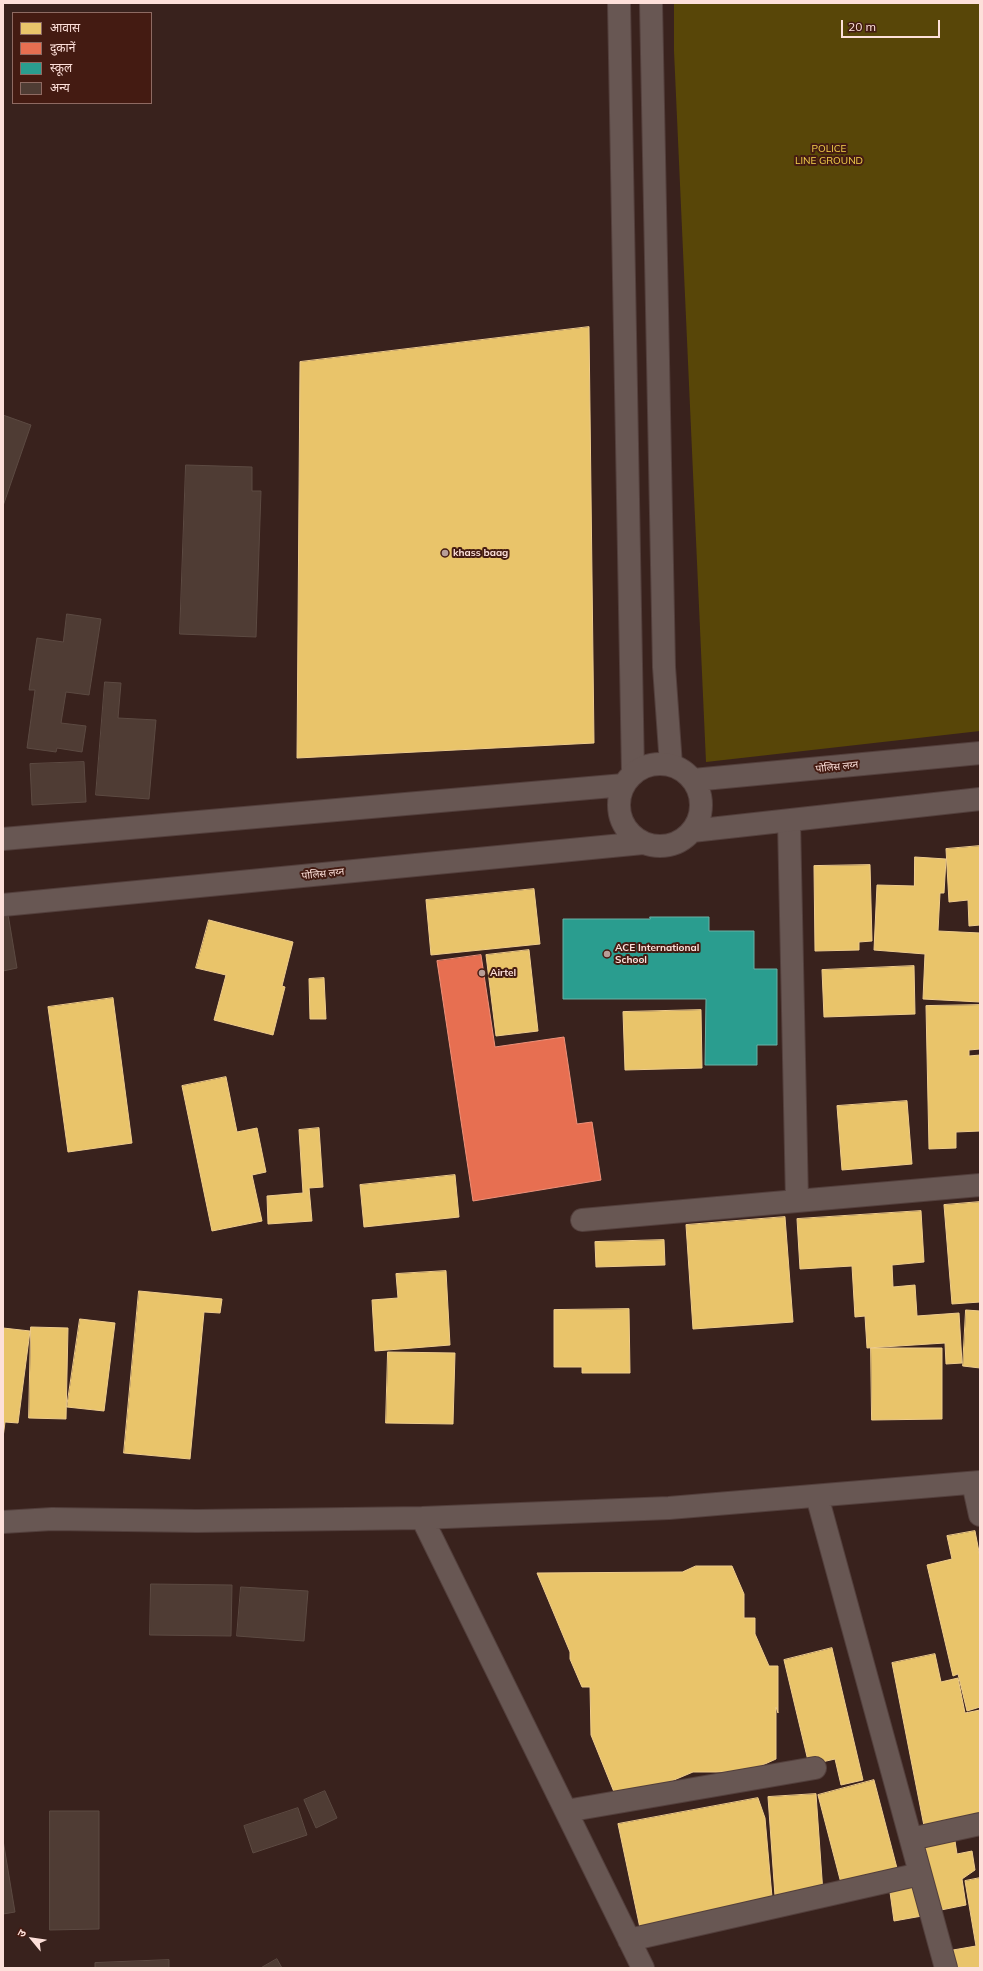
<!DOCTYPE html>
<html>
<head>
<meta charset="utf-8">
<style>
  body { margin:0 }
  #map { position:relative; width:983px; height:1971px; overflow:hidden; background:#39221d; font-family:Mulish,"Noto Sans Devanagari",sans-serif }
  canvas { display:block }
  .frame { position:absolute; inset:0; border:4px solid #fde0da; pointer-events:none }
  .legend { position:absolute; left:12px; top:12px; width:140px; height:92px; box-sizing:border-box; background:#441b12; border:1px solid #8e6a62; margin:0; padding:5px 7px; list-style:none; font-size:12px; color:#fde0da }
  .legend li { display:flex; align-items:center; gap:8px; height:20px }
  .legend b { width:20px; border:1px solid #8e6a62 }
  .north { position:absolute; left:12px; top:1919px; width:40px; height:40px; -webkit-text-stroke:3px #441b12; paint-order:stroke; rotate:299deg; font-size:11px; font-weight:700; line-height:16px; text-align:center; color:#fde0da }
  .north::after { content:''; display:block; margin:auto; width:14px; height:18px; background:#fde0da; clip-path:polygon(50% 0,100% 100%,50% 72%,0 100%) }
  .scale { position:absolute; left:841px; top:20px; width:99px; height:18px; box-sizing:border-box; border:2px solid #fde0da; border-top:0; padding-left:5px; font-size:12px; line-height:14px; white-space:nowrap; color:#fde0da; -webkit-text-stroke:3px #441b12; paint-order:stroke }
</style>
</head>
<body>
<div id="map">
<canvas width="983" height="1971"></canvas>
<div class="frame"></div>
<ul class="legend">
<li><b style="height:11px;background:#e9c46a"></b>आवास</li>
<li><b style="height:11px;background:#e76f51"></b>दुकानें</li>
<li><b style="height:11px;background:#2a9d8f"></b>स्कूल</li>
<li><b style="height:11px;background:#4f3c34"></b>अन्य</li>
</ul>
<div class="north">उ</div>
<div class="scale">20 m</div>
</div>
<script>
const context = document.querySelector('canvas').getContext('2d');
context.lineJoin = 'round';
function fillPath(path, color) { context.fillStyle = color; context.fill(path, 'evenodd'); }
function stroke(path, color, width, dash) { context.strokeStyle = color; context.lineWidth = width; context.lineCap = dash ? 'butt' : 'round'; context.setLineDash(dash || []); context.stroke(path); }
function drawText(font, color, halo, rows, align = 'center') {
  context.font = font + ' Mulish,"Noto Sans Devanagari",sans-serif'; context.lineWidth = 4; context.setLineDash([]); context.textBaseline = 'middle'; context.strokeStyle = halo; context.fillStyle = color; for (const [text, x, y, turn = 0] of rows) {
    context.save(); context.translate(x, y); context.rotate((+turn || 0) * Math.PI / 180); context.textAlign = isNaN(turn) ? turn : align; if (halo) context.strokeText(text, 0, 0); context.fillText(text, 0, 0); context.restore();
  }
}
fillPath(new Path2D(`
  M 674,3 L 980,3 L 980,731 L 706,762 L 674,51 Z`), '#584608');
const homes = new Path2D(`
  M 589,327 L 594,743 L 297,758 L 300,362 Z
  M 980,846 L 980,925 L 969,926 L 968,900 L 949,902 L 946,849 Z
  M 915,857 L 946,859 L 944,893 L 940,893 L 938,931 L 980,933 L 980,1002 L 923,999 L 925,954 L 874,950 L 877,885 L 914,886 Z
  M 870,865 L 872,941 L 859,942 L 859,950 L 815,951 L 814,866 Z
  M 534,889 L 540,944 L 431,955 L 426,900 Z
  M 209,920 L 293,942 L 282,986 L 285,987 L 273,1035 L 214,1020 L 226,975 L 196,968 Z
  M 529,950 L 538,1031 L 496,1036 L 486,955 Z
  M 914,966 L 915,1014 L 824,1017 L 822,970 Z
  M 324,978 L 326,1019 L 310,1019 L 309,979 Z
  M 113,998 L 132,1143 L 68,1152 L 48,1007 Z
  M 980,1005 L 980,1049 L 969,1050 L 969,1056 L 980,1055 L 980,1131 L 956,1132 L 956,1148 L 929,1149 L 926,1006 Z
  M 701,1010 L 702,1068 L 625,1070 L 623,1012 Z
  M 226,1077 L 237,1132 L 257,1128 L 266,1172 L 252,1175 L 262,1221 L 212,1231 L 182,1086 Z
  M 907,1101 L 912,1164 L 842,1170 L 837,1106 Z
  M 319,1128 L 323,1187 L 309,1188 L 312,1221 L 268,1224 L 267,1196 L 303,1193 L 299,1130 Z
  M 455,1175 L 459,1217 L 364,1227 L 360,1185 Z
  M 980,1202 L 980,1302 L 952,1304 L 944,1205 Z
  M 921,1211 L 924,1262 L 892,1265 L 893,1287 L 915,1285 L 917,1316 L 959,1313 L 962,1363 L 946,1364 L 945,1343 L 867,1348 L 865,1316 L 855,1317 L 852,1266 L 800,1269 L 797,1219 Z
  M 785,1217 L 793,1322 L 693,1329 L 686,1225 Z
  M 664,1240 L 665,1265 L 596,1267 L 595,1242 Z
  M 446,1271 L 450,1345 L 375,1351 L 372,1300 L 398,1298 L 396,1274 Z
  M 139,1291 L 222,1299 L 220,1313 L 204,1312 L 190,1459 L 124,1453 Z
  M 629,1309 L 630,1373 L 582,1373 L 582,1367 L 554,1367 L 554,1310 Z
  M 966,1310 L 980,1311 L 980,1368 L 963,1366 Z
  M 80,1319 L 115,1323 L 104,1411 L 67,1407 Z
  M 31,1327 L 68,1328 L 66,1419 L 29,1418 Z
  M 3,1328 L 30,1331 L 18,1423 L 5,1422 L 3,1438 Z
  M 871,1348 L 942,1348 L 942,1419 L 872,1420 Z
  M 388,1352 L 455,1353 L 453,1424 L 386,1423 Z
  M 975,1531 L 980,1557 L 980,1707 L 967,1711 L 958,1674 L 953,1676 L 927,1565 L 952,1559 L 947,1536 Z
  M 696,1566 L 732,1566 L 744,1594 L 744,1618 L 755,1618 L 755,1634 L 769,1666 L 778,1666 L 778,1713 L 776,1707 L 776,1759 L 747,1772 L 693,1772 L 636,1796 L 616,1797 L 591,1735 L 590,1687 L 582,1687 L 570,1659 L 570,1652 L 537,1573 L 682,1572 Z
  M 832,1648 L 863,1780 L 841,1785 L 835,1759 L 809,1765 L 784,1660 Z
  M 935,1654 L 941,1682 L 958,1678 L 965,1713 L 980,1710 L 980,1813 L 924,1826 L 892,1663 Z
  M 874,1780 L 898,1872 L 842,1887 L 818,1795 Z
  M 816,1794 L 823,1893 L 775,1896 L 768,1797 Z
  M 758,1798 L 765,1818 L 772,1897 L 640,1928 L 618,1824 Z
  M 955,1841 L 957,1854 L 972,1851 L 975,1870 L 962,1879 L 966,1905 L 936,1911 L 925,1847 Z
  M 980,1878 L 980,1968 L 956,1968 L 953,1950 L 976,1946 L 965,1881 Z
  M 916,1881 L 922,1916 L 894,1921 L 889,1885 Z`);
fillPath(homes, '#e9c46a');
stroke(homes, '#efcc8c', 1);
const shops = new Path2D(`
  M 481,955 L 495,1047 L 564,1037 L 577,1124 L 592,1122 L 601,1180 L 473,1201 L 437,961 Z`);
fillPath(shops, '#e76f51');
stroke(shops, '#ee917a', 1);
const schools = new Path2D(`
  M 650,917 L 709,917 L 709,931 L 754,931 L 754,969 L 777,969 L 777,1045 L 757,1045 L 757,1065 L 705,1065 L 706,999 L 563,999 L 563,919 L 650,919 Z`);
fillPath(schools, '#2a9d8f');
stroke(schools, '#69b1a6', 1);
const building = new Path2D(`
  M 3,415 L 31,425 L 3,506 Z
  M 186,465 L 252,467 L 252,491 L 261,491 L 256,637 L 180,634 Z
  M 67,614 L 101,619 L 89,695 L 66,692 L 61,723 L 86,726 L 82,752 L 57,748 L 56,752 L 27,748 L 35,690 L 29,690 L 37,638 L 63,642 Z
  M 105,682 L 121,683 L 118,718 L 156,720 L 149,799 L 96,795 Z
  M 84,762 L 86,802 L 32,805 L 30,764 Z
  M 7,908 L 17,968 L 3,971 L 3,909 Z
  M 151,1584 L 232,1585 L 231,1636 L 150,1635 Z
  M 241,1587 L 308,1591 L 304,1641 L 237,1636 Z
  M 325,1791 L 337,1818 L 316,1828 L 304,1800 Z
  M 298,1808 L 307,1835 L 253,1853 L 244,1826 Z
  M 50,1811 L 99,1811 L 99,1929 L 50,1930 Z
  M 3,1840 L 15,1912 L 3,1914 Z
  M 277,1959 L 282,1968 L 261,1968 Z
  M 169,1960 L 169,1968 L 95,1968 L 95,1963 Z`);
fillPath(building, '#4f3c34');
stroke(building, '#5c4a42', 1);
const minor = new Path2D(`
  M 619,3 L 633,774
  M 651,3 L 664,667 L 671,765
  M 789,821 L 797,1201 L 980,1185
  M 582,1220 L 797,1201
  M 973,1483 L 980,1515
  M 817,1496 L 946,1968
  M 422,1518 L 643,1968
  M 3,1522 L 52,1519 L 197,1521 L 422,1518 L 669,1508 L 980,1482
  M 566,1811 L 815,1768
  M 911,1839 L 980,1824
  M 629,1940 L 920,1874`);
const tertiary = new Path2D(`
  M619 805a41 41 0 1 1 82 0a41 41 0 1 1-82 0Z
  M 693,780 L 980,753
  M 692,831 L 980,799
  M 3,839 L 624,785
  M 3,905 L 643,843`);
stroke(minor, '#533f3c', 24);
stroke(tertiary, '#533f3c', 24);
stroke(minor, '#685753', 22);
stroke(tertiary, '#685753', 22);
for (const [x, y, r, color] of [
  [445,553,4,"#b89e98"],
  [607,954,4,"#b89e98"],
  [482,973,4,"#b89e98"]
]) { const dot = new Path2D(); dot.arc(x, y, r, 0, 2 * Math.PI); context.fillStyle = color; context.fill(dot); stroke(dot, '#441b12', 1.5); }
drawText('10px', '#f6d24c', '#441b12', [
  ["POLICE",829,149],
  ["LINE GROUND",829,161]
]);
drawText('bold 10px', '#fde0da', '#441b12', [
  ["khass baag",453,553],
  ["ACE International",615,948],
  ["School",615,960],
  ["Airtel",490,973]
], 'left');
drawText('10px', '#fde0da', '#441b12', [
  ["पोलिस लय्न",837,767,-6],
  ["पोलिस लय्न",323,874,-6]
]);
</script>
</body>
</html>
